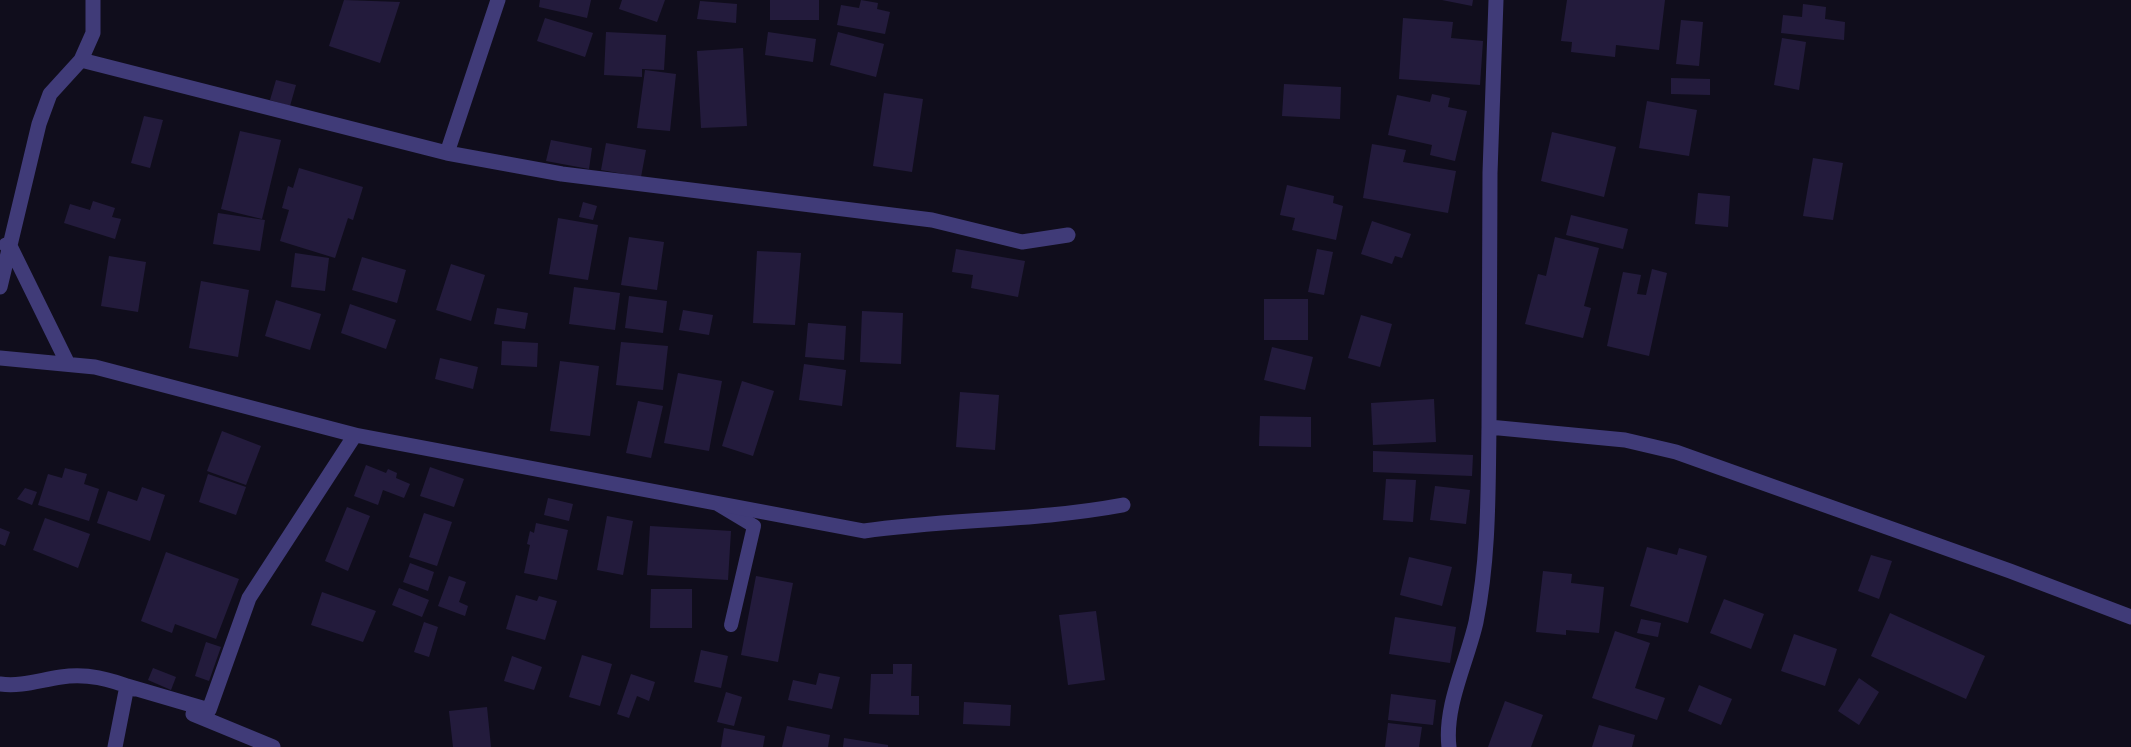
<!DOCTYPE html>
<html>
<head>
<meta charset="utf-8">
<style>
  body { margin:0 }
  canvas { display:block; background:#100d1c }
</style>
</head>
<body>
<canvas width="2131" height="747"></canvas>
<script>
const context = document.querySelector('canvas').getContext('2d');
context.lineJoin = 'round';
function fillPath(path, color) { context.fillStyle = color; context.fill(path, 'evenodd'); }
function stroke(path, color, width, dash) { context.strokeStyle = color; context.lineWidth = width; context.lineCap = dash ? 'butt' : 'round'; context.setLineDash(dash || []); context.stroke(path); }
fillPath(new Path2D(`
  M 344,0 L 400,2 L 380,63 L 329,46 Z
  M 540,0 L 591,0 L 587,18 L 539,7 Z
  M 622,0 L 665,0 L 657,22 L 619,9 Z
  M 770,0 L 819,0 L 819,20 L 770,20 Z
  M 861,0 L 878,3 L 877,9 L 890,12 L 885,34 L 837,25 L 841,5 L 859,8 Z
  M 1442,0 L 1473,0 L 1472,6 Z
  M 1567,0 L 1665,0 L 1659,50 L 1616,45 L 1615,57 L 1571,52 L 1572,42 L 1561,41 Z
  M 700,1 L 737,4 L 736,23 L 697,19 Z
  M 1803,4 L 1826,7 L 1825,19 L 1845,22 L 1844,40 L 1781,33 L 1783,15 L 1802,17 Z
  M 545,18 L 593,33 L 585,57 L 537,41 Z
  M 1403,18 L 1453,22 L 1451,38 L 1483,41 L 1480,85 L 1399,79 Z
  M 1681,20 L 1703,22 L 1699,66 L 1676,64 Z
  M 606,32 L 666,35 L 664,70 L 642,69 L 642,77 L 604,75 Z
  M 768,32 L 816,39 L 813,62 L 765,55 Z
  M 838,32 L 884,44 L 876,77 L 830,65 Z
  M 1782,38 L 1806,42 L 1799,90 L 1774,85 Z
  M 743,48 L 747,126 L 701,128 L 697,51 Z
  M 645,70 L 676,74 L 670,131 L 637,128 Z
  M 1671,78 L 1710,79 L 1710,95 L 1671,94 Z
  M 276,80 L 296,85 L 290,106 L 270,100 Z
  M 1284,84 L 1341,87 L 1340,119 L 1282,116 Z
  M 884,93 L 923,99 L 912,172 L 873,166 Z
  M 1432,94 L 1450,98 L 1448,107 L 1467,111 L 1455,161 L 1430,155 L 1432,145 L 1388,135 L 1397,95 L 1430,102 Z
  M 1647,101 L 1697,110 L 1689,156 L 1639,148 Z
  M 144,116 L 163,120 L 150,168 L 131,163 Z
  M 240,131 L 281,140 L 262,219 L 221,209 Z
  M 1552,132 L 1616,147 L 1604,197 L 1541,181 Z
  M 551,140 L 592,148 L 589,169 L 546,161 Z
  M 606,143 L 646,150 L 641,177 L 601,170 Z
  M 1372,144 L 1406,150 L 1403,162 L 1456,171 L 1448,213 L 1363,198 Z
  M 1813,158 L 1843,163 L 1833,220 L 1803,216 Z
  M 299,168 L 363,187 L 353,220 L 348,218 L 335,258 L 280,241 L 289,210 L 282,208 L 288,186 L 293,188 Z
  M 1287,185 L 1334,196 L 1333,203 L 1343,206 L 1336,240 L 1292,230 L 1295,218 L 1280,215 Z
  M 1698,193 L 1730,196 L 1728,227 L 1695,224 Z
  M 93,201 L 115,208 L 112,217 L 121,219 L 115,239 L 64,223 L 70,204 L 90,210 Z
  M 583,202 L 597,206 L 593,220 L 579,217 Z
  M 218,213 L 265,220 L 260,251 L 213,244 Z
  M 1571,215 L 1628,229 L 1623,249 L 1566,235 Z
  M 558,218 L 598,225 L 588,280 L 549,274 Z
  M 1372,221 L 1411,234 L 1402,258 L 1395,256 L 1392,264 L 1361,254 Z
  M 629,237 L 664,242 L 657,290 L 621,285 Z
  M 1555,237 L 1599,248 L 1584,306 L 1591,308 L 1583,338 L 1525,324 L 1538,274 L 1546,276 Z
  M 956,249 L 1025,261 L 1018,297 L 971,288 L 973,275 L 952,272 Z
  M 1317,249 L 1333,252 L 1324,295 L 1308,292 Z
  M 757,251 L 801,253 L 795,325 L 753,323 Z
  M 295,253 L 329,258 L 325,291 L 291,287 Z
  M 109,256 L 146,262 L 138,312 L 101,306 Z
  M 362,257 L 406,270 L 397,303 L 352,290 Z
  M 451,264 L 485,275 L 471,321 L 436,310 Z
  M 1652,269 L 1667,273 L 1649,356 L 1607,346 L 1623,272 L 1641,275 L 1637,294 L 1646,295 Z
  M 201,281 L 249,290 L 238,357 L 189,348 Z
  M 574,287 L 620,293 L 615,330 L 569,324 Z
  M 629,296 L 667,301 L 663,333 L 625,328 Z
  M 1264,299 L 1308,299 L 1308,340 L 1264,340 Z
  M 276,300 L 321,314 L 310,350 L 265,336 Z
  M 350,304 L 396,320 L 386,349 L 341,333 Z
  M 497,308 L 528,313 L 525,329 L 494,324 Z
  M 683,310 L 713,315 L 709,335 L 679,330 Z
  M 862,311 L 903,313 L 901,364 L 860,362 Z
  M 1361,315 L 1392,324 L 1380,367 L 1348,358 Z
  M 808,323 L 846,326 L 844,360 L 805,357 Z
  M 502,341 L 538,343 L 537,367 L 501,365 Z
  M 621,342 L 668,346 L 663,390 L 616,385 Z
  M 1272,347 L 1313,357 L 1305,390 L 1264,380 Z
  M 440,358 L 478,367 L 473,389 L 435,379 Z
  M 560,361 L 599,366 L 590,436 L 550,431 Z
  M 804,364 L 846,370 L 842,406 L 799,400 Z
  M 678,373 L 722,381 L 709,451 L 664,443 Z
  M 742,381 L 774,391 L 753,456 L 722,446 Z
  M 960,392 L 999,395 L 995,450 L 956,447 Z
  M 1434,399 L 1436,442 L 1373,445 L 1371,403 Z
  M 638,401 L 663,406 L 651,458 L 626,453 Z
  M 1260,416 L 1311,417 L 1311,447 L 1259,446 Z
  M 222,431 L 261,446 L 246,485 L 207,471 Z
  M 1373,451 L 1473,455 L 1472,476 L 1373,472 Z
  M 366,465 L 386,473 L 388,469 L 397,473 L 396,478 L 410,484 L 404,498 L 383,490 L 378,505 L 354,496 Z
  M 430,467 L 464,479 L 454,507 L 420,496 Z
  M 65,468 L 87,474 L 84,484 L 99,489 L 89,521 L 38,505 L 48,474 L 62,478 Z
  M 208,474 L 246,487 L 236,515 L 199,502 Z
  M 1386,479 L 1416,480 L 1413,522 L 1383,520 Z
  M 1435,486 L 1470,490 L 1466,524 L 1430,520 Z
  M 142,487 L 165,495 L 150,541 L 97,523 L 108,491 L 137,501 Z
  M 25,488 L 37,492 L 32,505 L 17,499 Z
  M 548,498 L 573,504 L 569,521 L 544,515 Z
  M 347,507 L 370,516 L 348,571 L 325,561 Z
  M 424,513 L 452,522 L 437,566 L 409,557 Z
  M 607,516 L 633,521 L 623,575 L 597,570 Z
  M 45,518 L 90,534 L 78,568 L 33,550 Z
  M 536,523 L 568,530 L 557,580 L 524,573 L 530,545 L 527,544 L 530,531 L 534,533 Z
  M 650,526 L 731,531 L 728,580 L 647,575 Z
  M 0,528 L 10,532 L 5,546 L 0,544 Z
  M 1647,547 L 1677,555 L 1679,548 L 1707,556 L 1688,623 L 1630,606 Z
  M 166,552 L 239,579 L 216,639 L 175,624 L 172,633 L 141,621 Z
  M 1871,555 L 1892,561 L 1879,599 L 1858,591 Z
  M 1409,557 L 1452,567 L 1442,606 L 1400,595 Z
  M 410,563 L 434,572 L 428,591 L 403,582 Z
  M 1543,571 L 1572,574 L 1571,583 L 1604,587 L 1599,633 L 1566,630 L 1566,635 L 1536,632 Z
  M 449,576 L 466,582 L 459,602 L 468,606 L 465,616 L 438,606 Z
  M 756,576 L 793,583 L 778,662 L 741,655 Z
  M 399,588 L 429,600 L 422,617 L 392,605 Z
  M 651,589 L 692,589 L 692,628 L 650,628 Z
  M 322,592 L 376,611 L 363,642 L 311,625 Z
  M 516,595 L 537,601 L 539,596 L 557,601 L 545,640 L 506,629 Z
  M 1724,599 L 1764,614 L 1751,649 L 1710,633 Z
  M 1096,611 L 1105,680 L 1068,685 L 1059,615 Z
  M 1890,613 L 1985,656 L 1966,699 L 1871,656 Z
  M 1395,617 L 1456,627 L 1450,663 L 1389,654 Z
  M 1641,619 L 1661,623 L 1658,637 L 1637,633 Z
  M 424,622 L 438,627 L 429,657 L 414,652 Z
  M 1615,631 L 1650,643 L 1635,688 L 1665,698 L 1657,720 L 1592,698 Z
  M 1794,634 L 1837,649 L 1825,686 L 1781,671 Z
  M 206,642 L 221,647 L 209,681 L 195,676 Z
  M 701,650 L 728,656 L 721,688 L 694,682 Z
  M 582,655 L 612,664 L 600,706 L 569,697 Z
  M 512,656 L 542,667 L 534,690 L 504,681 Z
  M 893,664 L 912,664 L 911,696 L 919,696 L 919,715 L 869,714 L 871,674 L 893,674 Z
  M 153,668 L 176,677 L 171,690 L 148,680 Z
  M 819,673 L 840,677 L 832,709 L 788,700 L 793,680 L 816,685 Z
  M 631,674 L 655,682 L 649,701 L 637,696 L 629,718 L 617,714 Z
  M 1859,678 L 1879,692 L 1859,725 L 1838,711 Z
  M 1699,685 L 1732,699 L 1721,725 L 1688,711 Z
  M 726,692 L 742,697 L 734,726 L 717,722 Z
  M 1391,694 L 1436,700 L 1433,725 L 1388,720 Z
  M 1505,701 L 1543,715 L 1531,747 L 1488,747 Z
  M 964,702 L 1011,705 L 1010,726 L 963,724 Z
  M 487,707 L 491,747 L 453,747 L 449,711 Z
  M 1388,723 L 1422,727 L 1419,747 L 1385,747 Z
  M 1599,725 L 1635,735 L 1632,747 L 1592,747 Z
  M 787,726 L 830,735 L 828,747 L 782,747 Z
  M 724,728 L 765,736 L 763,747 L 721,747 Z
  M 844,738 L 888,745 L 888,747 L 843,747 Z`), '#231b3c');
stroke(new Path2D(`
  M 719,505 L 754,526 L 731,625`), '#403b78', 14);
stroke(new Path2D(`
  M 1496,0 L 1490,173 L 1489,427 L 1625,440 L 1676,452 L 2010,571 L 2131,617
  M 81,60 L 447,153 L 562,174 L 932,220 L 1022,242 L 1068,235
  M 447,153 L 498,0
  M 6,245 L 10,246 L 67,362
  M 0,287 L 39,124 L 50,94 L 81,60 L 93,33 L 93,0
  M 0,358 L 95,367 L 355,435 L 864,531 C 950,519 1037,521 1123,505
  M 0,684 C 21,687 40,680 61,677 C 87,673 110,679 135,689
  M 193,714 L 273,747
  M 115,747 L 127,686 L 209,710 L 249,598 L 355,435
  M 1449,747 C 1444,706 1467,662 1476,622 C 1489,558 1488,492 1489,427`), '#403b78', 15);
</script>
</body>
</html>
